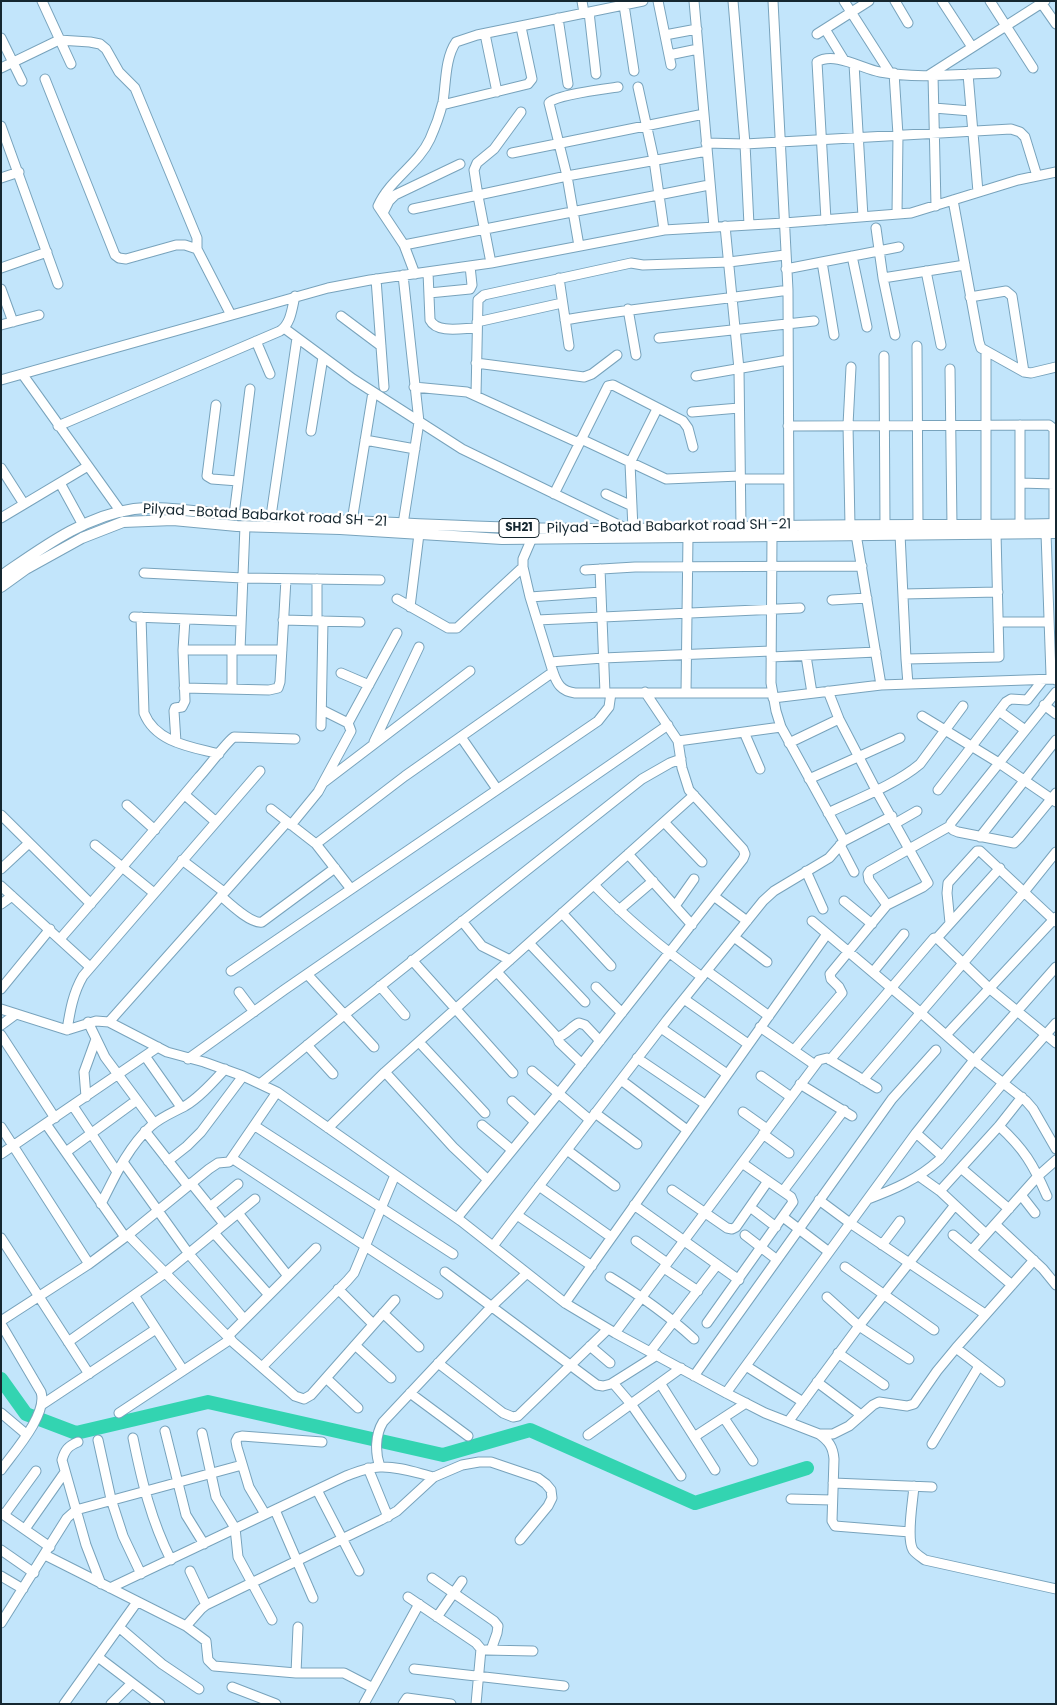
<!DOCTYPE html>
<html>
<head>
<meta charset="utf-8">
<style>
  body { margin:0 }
  #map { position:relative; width:1057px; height:1705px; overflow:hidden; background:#c2e5fb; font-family:Poppins,sans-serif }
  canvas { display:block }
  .frame { position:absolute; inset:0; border:2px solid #152730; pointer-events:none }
</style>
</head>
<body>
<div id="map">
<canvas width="1057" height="1705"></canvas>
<div class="frame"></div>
</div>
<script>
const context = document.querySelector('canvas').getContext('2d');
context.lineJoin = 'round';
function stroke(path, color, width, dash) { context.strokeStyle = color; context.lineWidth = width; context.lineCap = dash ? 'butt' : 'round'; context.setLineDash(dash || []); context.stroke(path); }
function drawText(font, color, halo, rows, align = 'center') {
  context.font = font + ' Poppins,sans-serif'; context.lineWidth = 4.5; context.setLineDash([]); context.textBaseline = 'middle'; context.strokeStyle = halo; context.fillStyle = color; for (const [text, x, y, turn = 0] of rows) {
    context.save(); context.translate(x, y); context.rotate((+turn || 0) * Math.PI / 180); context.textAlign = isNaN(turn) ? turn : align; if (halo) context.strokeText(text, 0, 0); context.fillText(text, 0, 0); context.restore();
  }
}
stroke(new Path2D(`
  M 1,1379 L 26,1414 L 76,1433 L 208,1402 L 443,1455 L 530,1430 L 695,1503 L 807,1468`), '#33d4b1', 14);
const minor = new Path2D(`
  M 42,1 L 71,64
  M 582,1 L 584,13
  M 658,1 L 671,65
  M 694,1 L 714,227
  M 733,1 L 745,144 L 749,225
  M 773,1 L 788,290 L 789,526
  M 844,1 L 890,73
  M 895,1 L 908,23
  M 942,1 L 972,47
  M 990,1 L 1033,68
  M 1040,1 L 1056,24
  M 624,5 L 634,71
  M 589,12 L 596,74
  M 558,18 L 568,84
  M 825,29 L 844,60
  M 485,34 L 497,92
  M 817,34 L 869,1
  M 665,35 L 697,29
  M 1,38 L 22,81
  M 669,55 L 698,49
  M 854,64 L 863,217
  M 1,68 L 59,40 L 90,42 L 100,44 L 106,49 L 119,72 L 135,88 L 197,238 L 197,249
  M 894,73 L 898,135 L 897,214
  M 968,74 L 978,192
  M 929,75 L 1045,1
  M 933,75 L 936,206
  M 45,79 L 115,255 L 119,258 L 126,259 L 176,245 L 185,245 L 197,249 L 231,315
  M 638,87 L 654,160 L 664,230
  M 442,105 L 528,84 L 532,79 L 521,27
  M 934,108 L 971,111
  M 1,126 L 58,284
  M 706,143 L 745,144 L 1011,129 L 1020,132 L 1025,137 L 1037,176
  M 512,153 L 704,114
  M 1,178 L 19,172
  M 953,200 L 979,342 L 981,348 L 1024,372 L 1031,373 L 1056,367
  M 413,209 L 567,176 L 707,151
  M 383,213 L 389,201 L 395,195 L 460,164
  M 826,220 L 817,62 C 834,51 863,69 880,72 C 918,79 958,74 996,73
  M 725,226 L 739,369 L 741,527
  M 876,228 L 883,278 L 895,335
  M 404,245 L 709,185
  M 579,246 L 567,176 L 549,103 C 556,95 604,89 618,87
  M 852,256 L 867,327
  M 822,262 L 834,335
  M 491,263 L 478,196 L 474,170 L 477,163 L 494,149 L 521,112
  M 1,268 L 47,252
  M 786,269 L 899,247
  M 926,271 L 941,345
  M 428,272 L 430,320 C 437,334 463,328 477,328
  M 415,274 L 404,245 L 378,206 C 390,179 418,165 430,139 C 435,128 440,114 443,102 C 446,83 445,58 456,42 L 477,35 L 643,1
  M 403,275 L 419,422 L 403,524
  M 559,278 L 569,346
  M 883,278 L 965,265
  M 376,279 L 384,387
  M 1,289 L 13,322
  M 429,293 L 470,289 L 472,285 L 470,266
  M 970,297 L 1006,291 L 1012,296 L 1024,372
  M 628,309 L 636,355
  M 341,316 L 381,346
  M 565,320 C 639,307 714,301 788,290
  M 477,322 L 562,303
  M 1,325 L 39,315
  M 284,328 L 353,379 L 462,449 L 627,529
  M 659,338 L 814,321
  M 256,341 L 270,374
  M 917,346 L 918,526
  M 986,351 L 986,526
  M 884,356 L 885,526
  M 476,363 L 584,377 L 592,374 L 617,355
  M 950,369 L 952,526
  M 23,375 L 121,512
  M 696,376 L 788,360
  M 1,380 L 328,288 L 370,280 L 491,263 L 664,230 L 784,223 L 911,213 L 1018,180 L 1056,172
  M 414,387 L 467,392 L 579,443
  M 476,395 L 478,300 L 484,295 L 631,263 L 643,265 L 729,262 L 785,255
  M 216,405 L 207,476 L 212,479 L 238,481
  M 692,412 L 739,408
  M 1020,425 L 1020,525
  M 58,426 L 280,331 C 291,324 292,308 295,296
  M 788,426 L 1049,425 L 1054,429 L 1054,524
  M 311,431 L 323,357
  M 581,439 L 666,479 L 740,476
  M 365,440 L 415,449
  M 1,468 L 24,504
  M 740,479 L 788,479
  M 60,483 L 83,525
  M 1020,483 L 1054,484
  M 554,494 L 608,386 L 613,385 L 683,421 L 688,428 L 693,447
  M 606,494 L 632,506
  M 234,515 L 250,389
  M 271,516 L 297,338
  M 1,518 L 88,466
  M 352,521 L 373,392
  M 850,526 L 848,425 L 851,367
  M 633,529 L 630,463 L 657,409
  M 1046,533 L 1051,675 L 1056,680
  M 856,534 L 881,685
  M 900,534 L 906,659
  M 772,535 L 771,683 L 776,711 L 781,727 L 844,841
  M 532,538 L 523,559 L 523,567 L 530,597 L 553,672 C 557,684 561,691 575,693 L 772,693
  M 600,569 L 605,693
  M 585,570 L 635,567 L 862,566
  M 144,573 L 243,578 L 380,580
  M 903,594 L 998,592
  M 530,597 L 601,592
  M 397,599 L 448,628 L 457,628 L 523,567
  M 832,600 L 867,598
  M 410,607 L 419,534
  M 134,617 L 241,621
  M 141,617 L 144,713 C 156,743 192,747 219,754
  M 283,620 L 360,622
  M 537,620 L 800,608
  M 317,621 L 317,579
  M 998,622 L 1049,622
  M 183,650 L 282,650
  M 240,650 L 245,526
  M 806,656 L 812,693
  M 771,657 L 876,652
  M 550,662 L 603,658 L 771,651
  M 341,673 L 369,685
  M 908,684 L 906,659 L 999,657 L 996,533
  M 184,688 L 269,690 L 278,688 L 280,682 L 286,579
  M 232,689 L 232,650
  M 1056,692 L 951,823 L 950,826 L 953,830 L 958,832 L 1014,843 L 1020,837 L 1056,793
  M 686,693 L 688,536
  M 773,698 L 881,685 L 1054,679
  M 1044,705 L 1056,714
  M 999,711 L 1025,730
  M 922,716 L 999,763 L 1056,802
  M 348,723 L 397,633
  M 321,726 L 323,621
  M 744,732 L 760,769
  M 461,737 L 497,789
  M 678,741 L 781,727
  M 176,742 L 174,711 L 175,708 L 182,707 L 185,701 L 183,650 L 185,619
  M 374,742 L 419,647
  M 789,743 L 839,719
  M 809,779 L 900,738
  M 323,783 L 470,671
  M 938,790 L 1006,702 L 1011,699 L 1027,700 L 1043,680
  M 185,795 L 216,822
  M 127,805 L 155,830
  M 271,809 L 316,844 L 351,889
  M 828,813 C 857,799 895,785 920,764 L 963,706
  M 1,815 L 91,904
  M 664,822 L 702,862
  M 896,823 L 917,811
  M 291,825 L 318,792 L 351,731 L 348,723 L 322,710
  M 980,837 L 1056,740
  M 316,844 L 405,776 L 553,672
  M 95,845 L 154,893
  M 840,845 L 854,872
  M 628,854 L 692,925
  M 182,860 L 224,892
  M 1,869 L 29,843
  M 806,871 L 823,909
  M 594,885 C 627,919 663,949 702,977
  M 1,886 L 90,967
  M 221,896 C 230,904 251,924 262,922 L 335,868
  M 715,897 L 747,921
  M 844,901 L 872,924
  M 1,904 L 12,896
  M 887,905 L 869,880 L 868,874 L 870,871 L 950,826
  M 675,906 L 694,879
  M 619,910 L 653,881
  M 562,913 L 611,966
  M 462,921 L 482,946 L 510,960
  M 812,921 L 921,1013 L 974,1060 L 1026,1101 L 1033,1109 L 1056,1149
  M 950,923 L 947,893 L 948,883 L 977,851 L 980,851 L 1056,922
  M 734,937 L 767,962
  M 937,938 L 1000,868
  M 60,939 C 107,885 153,832 199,777 C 206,770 228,740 234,737 L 295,739
  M 529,943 L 585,1002
  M 412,960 L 513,1073
  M 231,971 L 598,721 L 609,707 L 611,693
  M 707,971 L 769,1016
  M 497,972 L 557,1037 C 566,1036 571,1026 579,1023 L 585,1025 L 600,1041
  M 873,972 L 904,934
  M 307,974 L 374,1047
  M 380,986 L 405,1015
  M 596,987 L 622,1013
  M 1,989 L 50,929
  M 239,992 L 254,1012
  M 684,999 L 748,1044
  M 1,1009 L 67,1030 L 96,1021 L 109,1022 L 167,1052 L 204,1062 L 243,1076 L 277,1092 L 461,1221 L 565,1303 L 615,1333 L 726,1393 L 765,1413 L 819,1434 L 833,1434 L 849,1426 L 873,1405 L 879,1402 L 907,1406 L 914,1404 L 937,1371 L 956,1348 L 1034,1260
  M 88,1022 L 105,1057 L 154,1123
  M 109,1022 L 287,822
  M 1,1025 L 16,1014
  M 760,1027 L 815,1065
  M 661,1028 L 727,1074
  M 67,1030 C 70,1011 73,993 83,976 L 260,771
  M 1,1035 L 55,1118
  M 946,1035 L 1056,917
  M 557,1037 L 559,1042 L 582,1064
  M 419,1042 L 485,1113
  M 307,1045 L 333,1074
  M 794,1050 L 842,993 L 839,987 L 831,979 L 830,974 L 887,905 L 923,887 L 928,883 L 876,790 L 839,719 L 828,691
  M 145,1056 L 181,1107
  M 637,1058 L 705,1104
  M 188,1059 L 284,990 L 668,725
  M 830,1060 L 934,938 L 937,938 L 989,988 L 1056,1043
  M 532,1071 L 590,1120
  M 385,1072 L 453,1147 L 488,1180
  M 761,1076 L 791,1097
  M 621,1080 L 687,1130
  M 863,1080 L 1024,892 L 1056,852
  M 260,1084 L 344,1015 L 642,779 L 670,763 L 681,759
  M 800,1084 L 852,1116
  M 86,1097 L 84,1072 L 96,1039
  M 512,1101 L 535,1122
  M 73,1106 L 117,1172
  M 743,1112 L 767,1129
  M 595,1113 L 637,1144
  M 46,1124 L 125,1237
  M 482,1125 L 512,1150
  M 255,1126 L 453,1254
  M 999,1126 C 1024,1149 1033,1164 1047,1196
  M 1,1127 L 89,1264
  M 328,1128 L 385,1072 L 694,795
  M 145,1131 L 188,1186
  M 916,1133 L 942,1156
  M 763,1134 L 789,1153
  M 567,1150 L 615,1186
  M 66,1152 L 137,1100
  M 1,1154 L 158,1047
  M 233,1159 L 438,1294
  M 168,1161 L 187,1146 L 201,1132 L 243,1076
  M 123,1162 L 189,1254 L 244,1319
  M 961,1168 L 1009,1209
  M 919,1176 L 940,1191 L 986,1234
  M 191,1183 L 224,1224
  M 539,1186 L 611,1237
  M 672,1190 L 727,1228 L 732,1229 L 736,1227 L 768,1181
  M 783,1191 L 844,1110
  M 940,1191 L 999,1126 L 1022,1097
  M 1021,1195 L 1035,1213
  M 868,1199 C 895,1189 918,1179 939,1160 L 1003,1083 L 1056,1023
  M 819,1200 L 850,1223 L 985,1314
  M 101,1204 C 115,1176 128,1147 151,1126 C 161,1117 174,1112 185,1106 C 200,1097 213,1082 225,1069
  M 634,1205 L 739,1280
  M 210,1207 L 238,1184
  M 750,1207 L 776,1227
  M 238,1213 L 288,1276
  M 517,1215 L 592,1266
  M 783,1217 L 829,1252
  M 457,1218 L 558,1094 L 743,859 L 745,854 L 743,849 L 689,790 L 682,768 L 678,741 L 645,692
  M 995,1224 L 1043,1269 L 1056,1285
  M 214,1233 L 269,1295
  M 128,1235 L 234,1343 L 295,1396 L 304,1399 L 311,1395 L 395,1300
  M 745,1235 L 776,1259
  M 953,1235 L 1012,1285
  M 1,1238 L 89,1374
  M 636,1241 L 667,1263
  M 882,1245 L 900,1221
  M 493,1246 L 667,1020 L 763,901 L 774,891 L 829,858 L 844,841 L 892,816
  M 972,1250 L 1038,1176 L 1056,1160
  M 845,1267 L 934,1330
  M 664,1268 L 698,1291
  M 445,1272 L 597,1385 L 603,1386 L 611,1384 L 657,1355
  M 610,1277 C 641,1296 668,1315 694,1339
  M 338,1289 L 373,1324
  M 134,1295 L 183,1370
  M 827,1297 L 859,1326 L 909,1359
  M 565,1303 L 827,934
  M 383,1313 L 419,1347
  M 1,1321 L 89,1264 L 128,1235 L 209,1169 L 218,1163 L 229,1162 L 277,1092
  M 707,1323 L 793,1202 L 791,1197 L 742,1163
  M 1,1324 L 41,1392 C 48,1414 14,1452 1,1470
  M 615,1333 L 819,1060 L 827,1058 L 877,1088
  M 228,1336 L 316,1248
  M 68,1342 L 165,1273 L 255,1199
  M 355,1345 L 391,1378
  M 590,1346 L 610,1363
  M 956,1348 L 1000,1382
  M 650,1352 L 717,1265
  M 838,1353 L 884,1385
  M 438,1363 L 503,1413 L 513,1417 L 518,1416 L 608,1329
  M 746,1366 L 803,1402
  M 262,1367 L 347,1281 L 354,1273 L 395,1175
  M 694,1376 L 892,1099 L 936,1050
  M 326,1378 L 358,1408
  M 817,1382 L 861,1415
  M 613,1383 L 631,1404 L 681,1476
  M 660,1383 L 715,1470
  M 410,1393 L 468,1436
  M 726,1393 L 916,1133 L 974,1060 L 1056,967
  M 43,1404 L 156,1329
  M 1,1413 L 26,1434
  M 119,1413 L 231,1339
  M 724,1418 L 753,1461
  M 788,1422 L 859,1326 L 955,1205
  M 165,1431 L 186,1515 L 204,1544
  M 202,1433 L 216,1497 L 235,1528 L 238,1557 L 272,1620
  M 819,1434 C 829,1441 833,1447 834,1459 L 832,1521 L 835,1526 L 910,1532
  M 588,1435 L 681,1368
  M 694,1437 L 746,1403
  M 133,1438 C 142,1482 151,1520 171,1560
  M 98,1440 L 111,1499 L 123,1536 L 141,1574
  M 78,1442 C 68,1446 65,1450 62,1460 L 86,1545 L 101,1584
  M 932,1444 L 979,1366
  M 380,1467 C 375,1453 375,1435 383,1422 L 492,1306 L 527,1273
  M 368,1468 L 388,1517
  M 833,1483 L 932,1487
  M 914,1486 C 913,1501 906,1538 913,1550 C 916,1554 921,1557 925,1560 L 1056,1589
  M 317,1490 L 359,1571
  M 791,1499 L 832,1500
  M 275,1510 L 313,1598
  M 1,1513 L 50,1547
  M 265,1514 L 249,1487 L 237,1447 L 236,1441 L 238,1437 L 242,1436 L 322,1442
  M 4,1515 L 36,1471
  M 25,1529 L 65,1472
  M 1,1550 L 34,1573
  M 45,1555 L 186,1626 L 206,1641 L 208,1660 L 214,1666 L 296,1673 L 344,1673 L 373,1688
  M 190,1571 L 206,1605
  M 1,1576 L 23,1589
  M 432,1578 L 494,1621 L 498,1626 L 497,1633 L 491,1650
  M 110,1588 L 346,1476 C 357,1472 368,1467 380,1467 C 398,1466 417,1473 434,1477
  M 408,1597 L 476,1643 L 481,1649 L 476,1704
  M 437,1617 L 462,1581
  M 1,1623 L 67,1518 L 76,1510 L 242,1465
  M 186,1626 L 201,1609 L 206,1605 L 381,1520 L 397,1511 L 434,1477 L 462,1465 L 479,1462 L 491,1462 L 538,1478 L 546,1484 L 551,1490 L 552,1498 L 548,1506 L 520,1540
  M 120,1628 L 162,1664 L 199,1689
  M 486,1650 L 533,1651
  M 98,1657 L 160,1704
  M 414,1669 L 564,1686
  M 296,1673 L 298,1627
  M 232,1687 L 276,1704
  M 64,1704 L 137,1602
  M 111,1704 L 132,1683
  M 364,1704 L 419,1604
  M 403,1704 L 407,1698 L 451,1704`);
const major = new Path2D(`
  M 1,576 C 42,548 84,516 134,509 C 168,505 203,514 237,515 C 321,519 405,524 490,527 C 589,531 687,528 786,526 C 876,524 966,526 1056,524
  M 1,587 L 26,569 L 82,538 L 123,522 L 173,520 L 237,526 L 340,529 L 502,539 L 1056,533`);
stroke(minor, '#78a3bc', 11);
stroke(major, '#78a3bc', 12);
stroke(minor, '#fff', 9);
stroke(major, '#fff', 10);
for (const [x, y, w] of [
  [519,528,40]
]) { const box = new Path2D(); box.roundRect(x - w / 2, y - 9.5, w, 19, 4); context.fillStyle = '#fff'; context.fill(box); stroke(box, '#152730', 1); }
drawText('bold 12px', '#152730', null, [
  ["SH21",519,528]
]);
drawText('14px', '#152730', '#fff', [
  ["Pilyad -Botad Babarkot road SH -21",265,516,3],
  ["Pilyad -Botad Babarkot road SH -21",669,527,-1]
]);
</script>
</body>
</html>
